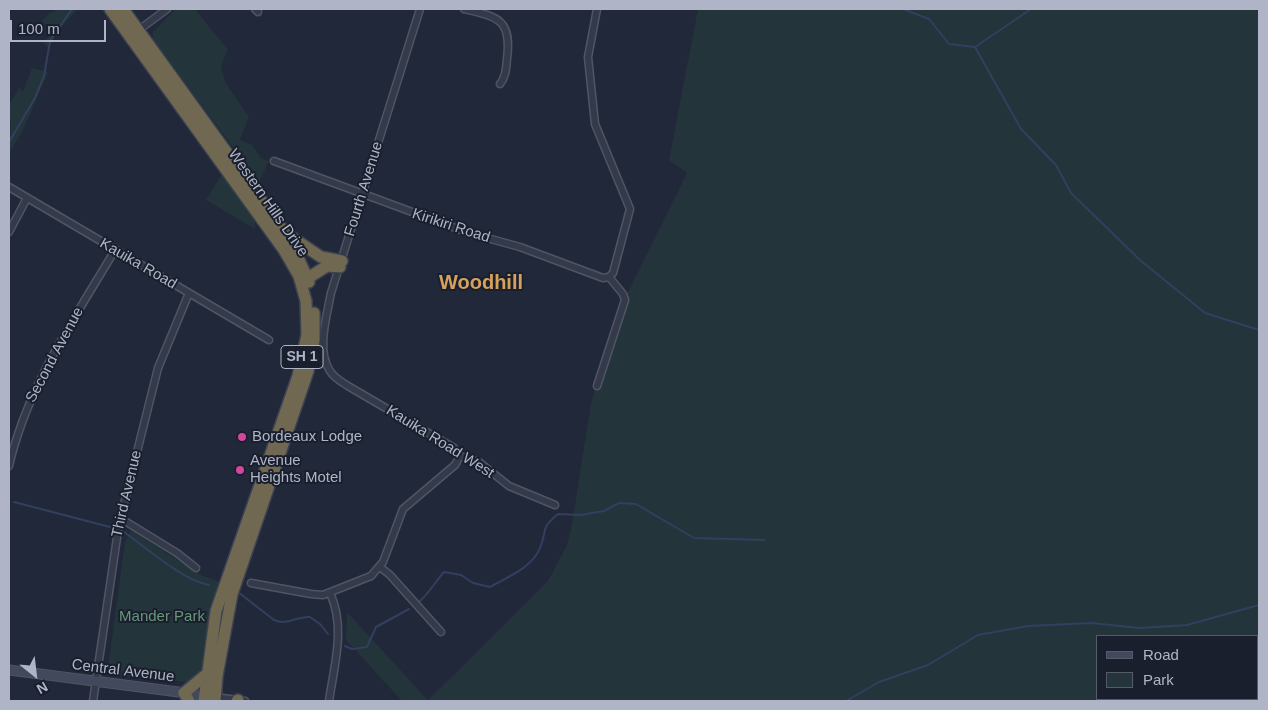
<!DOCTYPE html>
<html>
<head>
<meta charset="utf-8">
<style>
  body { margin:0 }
  #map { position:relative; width:1268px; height:710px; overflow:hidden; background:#212839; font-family:Helvetica,sans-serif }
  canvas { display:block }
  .frame { position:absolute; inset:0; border:10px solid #afb5c6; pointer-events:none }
  .legend { position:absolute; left:1096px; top:635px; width:162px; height:65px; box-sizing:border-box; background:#1a1f2e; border:1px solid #565b6b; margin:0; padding:6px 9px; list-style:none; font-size:15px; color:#afb5c6 }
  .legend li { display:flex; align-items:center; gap:10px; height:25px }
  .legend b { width:25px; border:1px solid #565b6b }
  .north { position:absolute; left:10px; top:650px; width:50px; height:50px; -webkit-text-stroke:4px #1a1f2e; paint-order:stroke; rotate:151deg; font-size:14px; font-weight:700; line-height:20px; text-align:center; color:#afb5c6 }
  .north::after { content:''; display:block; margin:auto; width:18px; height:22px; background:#afb5c6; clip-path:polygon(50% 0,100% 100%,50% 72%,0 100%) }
  .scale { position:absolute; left:10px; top:20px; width:96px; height:22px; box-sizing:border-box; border:2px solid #afb5c6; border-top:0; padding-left:6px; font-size:15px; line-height:18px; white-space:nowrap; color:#afb5c6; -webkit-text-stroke:4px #1a1f2e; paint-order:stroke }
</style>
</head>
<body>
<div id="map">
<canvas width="1268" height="710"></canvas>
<div class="frame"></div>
<ul class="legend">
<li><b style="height:6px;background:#42495d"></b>Road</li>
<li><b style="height:14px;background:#23343a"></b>Park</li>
</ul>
<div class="north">N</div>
<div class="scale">100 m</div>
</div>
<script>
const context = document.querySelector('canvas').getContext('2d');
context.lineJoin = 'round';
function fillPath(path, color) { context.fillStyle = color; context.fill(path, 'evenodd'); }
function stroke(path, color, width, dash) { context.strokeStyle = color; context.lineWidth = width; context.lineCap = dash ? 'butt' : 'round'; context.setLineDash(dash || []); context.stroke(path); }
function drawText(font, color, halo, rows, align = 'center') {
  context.font = font + ' Helvetica,sans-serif'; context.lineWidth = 4; context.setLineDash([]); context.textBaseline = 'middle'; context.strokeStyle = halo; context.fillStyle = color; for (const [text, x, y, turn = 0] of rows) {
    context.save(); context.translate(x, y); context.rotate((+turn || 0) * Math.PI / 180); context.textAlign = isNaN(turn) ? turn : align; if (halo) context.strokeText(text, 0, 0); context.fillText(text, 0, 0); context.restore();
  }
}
fillPath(new Path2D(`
  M 59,9 L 78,9 C 68,20 52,34 50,49 L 43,43 L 50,35 L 49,28 L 42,21 L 50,13 Z
  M 176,9 L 195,9 L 228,50 L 221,66 L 225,82 L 249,117 L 240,140 L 252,145 L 261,158 L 269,161 L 259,182 L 153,40 L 153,32 Z
  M 698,9 L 1259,9 L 1259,701 L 402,701 L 346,640 L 347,612 L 428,700 L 548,581 L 567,545 L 571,530 L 591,403 L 626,296 L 687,173 L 669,160 ZM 1097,636 L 1257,636 L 1257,699 L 1097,699 Z
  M 32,68 L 48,72 L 24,128 L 9,154 L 11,122 L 9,120 L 9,105 L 19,88 L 23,91 Z
  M 222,174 L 255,219 L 255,229 L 206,200 Z
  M 131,530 L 201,575 L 220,582 L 204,666 L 195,679 L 188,682 L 107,675 L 125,542 Z`), '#23343a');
stroke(new Path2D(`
  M 903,9 L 929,19 L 949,44 L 975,47 L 1031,9
  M 975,47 L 1021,129 L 1056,165 L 1071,193 L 1140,260 L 1205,313 L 1259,330
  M 9,142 L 35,98 L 44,76 L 50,41 L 72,9
  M 14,502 L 110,527
  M 124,532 C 147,548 182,580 209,585
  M 238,592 L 274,620 C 288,626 296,616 310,617 L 320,624 L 328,634
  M 420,601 C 430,592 435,582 444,572 L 461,575 L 473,583 L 490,587 C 507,577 532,568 540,548 C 548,529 539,530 558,514 L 581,515 L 604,511 L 619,503 L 636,504 L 694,538 L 764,540
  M 345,646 L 352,649 L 367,647 L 376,627 L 409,609
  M 846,701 L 879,682 L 928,665 L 978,635 L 1028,626 L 1091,623 L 1139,628 L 1187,625 L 1259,605`), '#323f5f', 2);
const street = new Path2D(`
  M 255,9 L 258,12
  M 420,9 L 331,293 C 327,315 316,351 330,371 C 334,378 342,382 348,386 L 454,448 L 460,456 L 479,462 L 509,486 L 555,505
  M 464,9 C 498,17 512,19 507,59 C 506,68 506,77 500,84
  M 597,9 L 588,57 L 595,124 L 630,209 L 613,273 L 609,277
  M 136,32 L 167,9
  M 274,161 L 469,233 L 520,247 L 603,278 L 609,277 L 623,294 L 625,300 L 597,386
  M 9,187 L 269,340
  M 9,232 L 27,198
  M 9,466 C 27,387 74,319 115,250
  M 120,518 L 177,553 L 196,568
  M 380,567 L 390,575 L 441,632
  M 251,583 L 311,594 L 323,595 L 371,576 L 383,562 L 403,509 L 455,465 L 460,456
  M 215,697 L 245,701
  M 93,701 L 119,524 L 158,368 L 189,293
  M 329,701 C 334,666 346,627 330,593`);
const secondary = new Path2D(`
  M 9,670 L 209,696`);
const highway = new Path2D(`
  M 110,9 L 284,250 L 299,276 L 306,301 L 307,335 L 298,376 L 216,611 L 204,701
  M 123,9 L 290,240 L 309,282
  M 290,236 L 321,257 L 342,261
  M 308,278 L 327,266 L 340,267
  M 189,701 L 184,693 L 208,673
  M 215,701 L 217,676 L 232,594 L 308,371 L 314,340 L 314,313
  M 237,701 L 238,700`);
stroke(street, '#4f5564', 9);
stroke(secondary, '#4f5564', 11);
stroke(highway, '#3c4251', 14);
stroke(street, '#343a4a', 6);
stroke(secondary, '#42495d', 9);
stroke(highway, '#706851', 11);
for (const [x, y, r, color] of [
  [242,437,5,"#d1479c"],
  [240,470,5,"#d1479c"]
]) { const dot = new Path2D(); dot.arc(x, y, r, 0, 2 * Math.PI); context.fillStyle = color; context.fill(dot); stroke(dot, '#1a1f2e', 2); }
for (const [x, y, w] of [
  [302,357,42]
]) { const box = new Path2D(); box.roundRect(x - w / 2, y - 11.5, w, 23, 4); context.fillStyle = '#1a1f2e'; context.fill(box); stroke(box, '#afb5c6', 1); }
drawText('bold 14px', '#afb5c6', null, [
  ["SH 1",302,357]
]);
drawText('15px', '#afb5c6', '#1a1f2e', [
  ["Fourth Avenue",364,189,-73],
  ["Western Hills Drive",268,203,55],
  ["Kirikiri Road",451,226,18],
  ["Kauika Road",138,264,30],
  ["Second Avenue",55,355,-62],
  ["Kauika Road West",440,442,32],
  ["Third Avenue",127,494,-77],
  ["Central Avenue",123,671,7]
]);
drawText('15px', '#afb5c6', '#1a1f2e', [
  ["Bordeaux Lodge",252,437],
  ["Avenue",250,461],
  ["Heights Motel",250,478]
], 'left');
drawText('15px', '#669778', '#1a1f2e', [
  ["Mander Park",162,617]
]);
drawText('bold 20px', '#d5a15b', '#1a1f2e', [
  ["Woodhill",481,283]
]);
</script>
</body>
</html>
